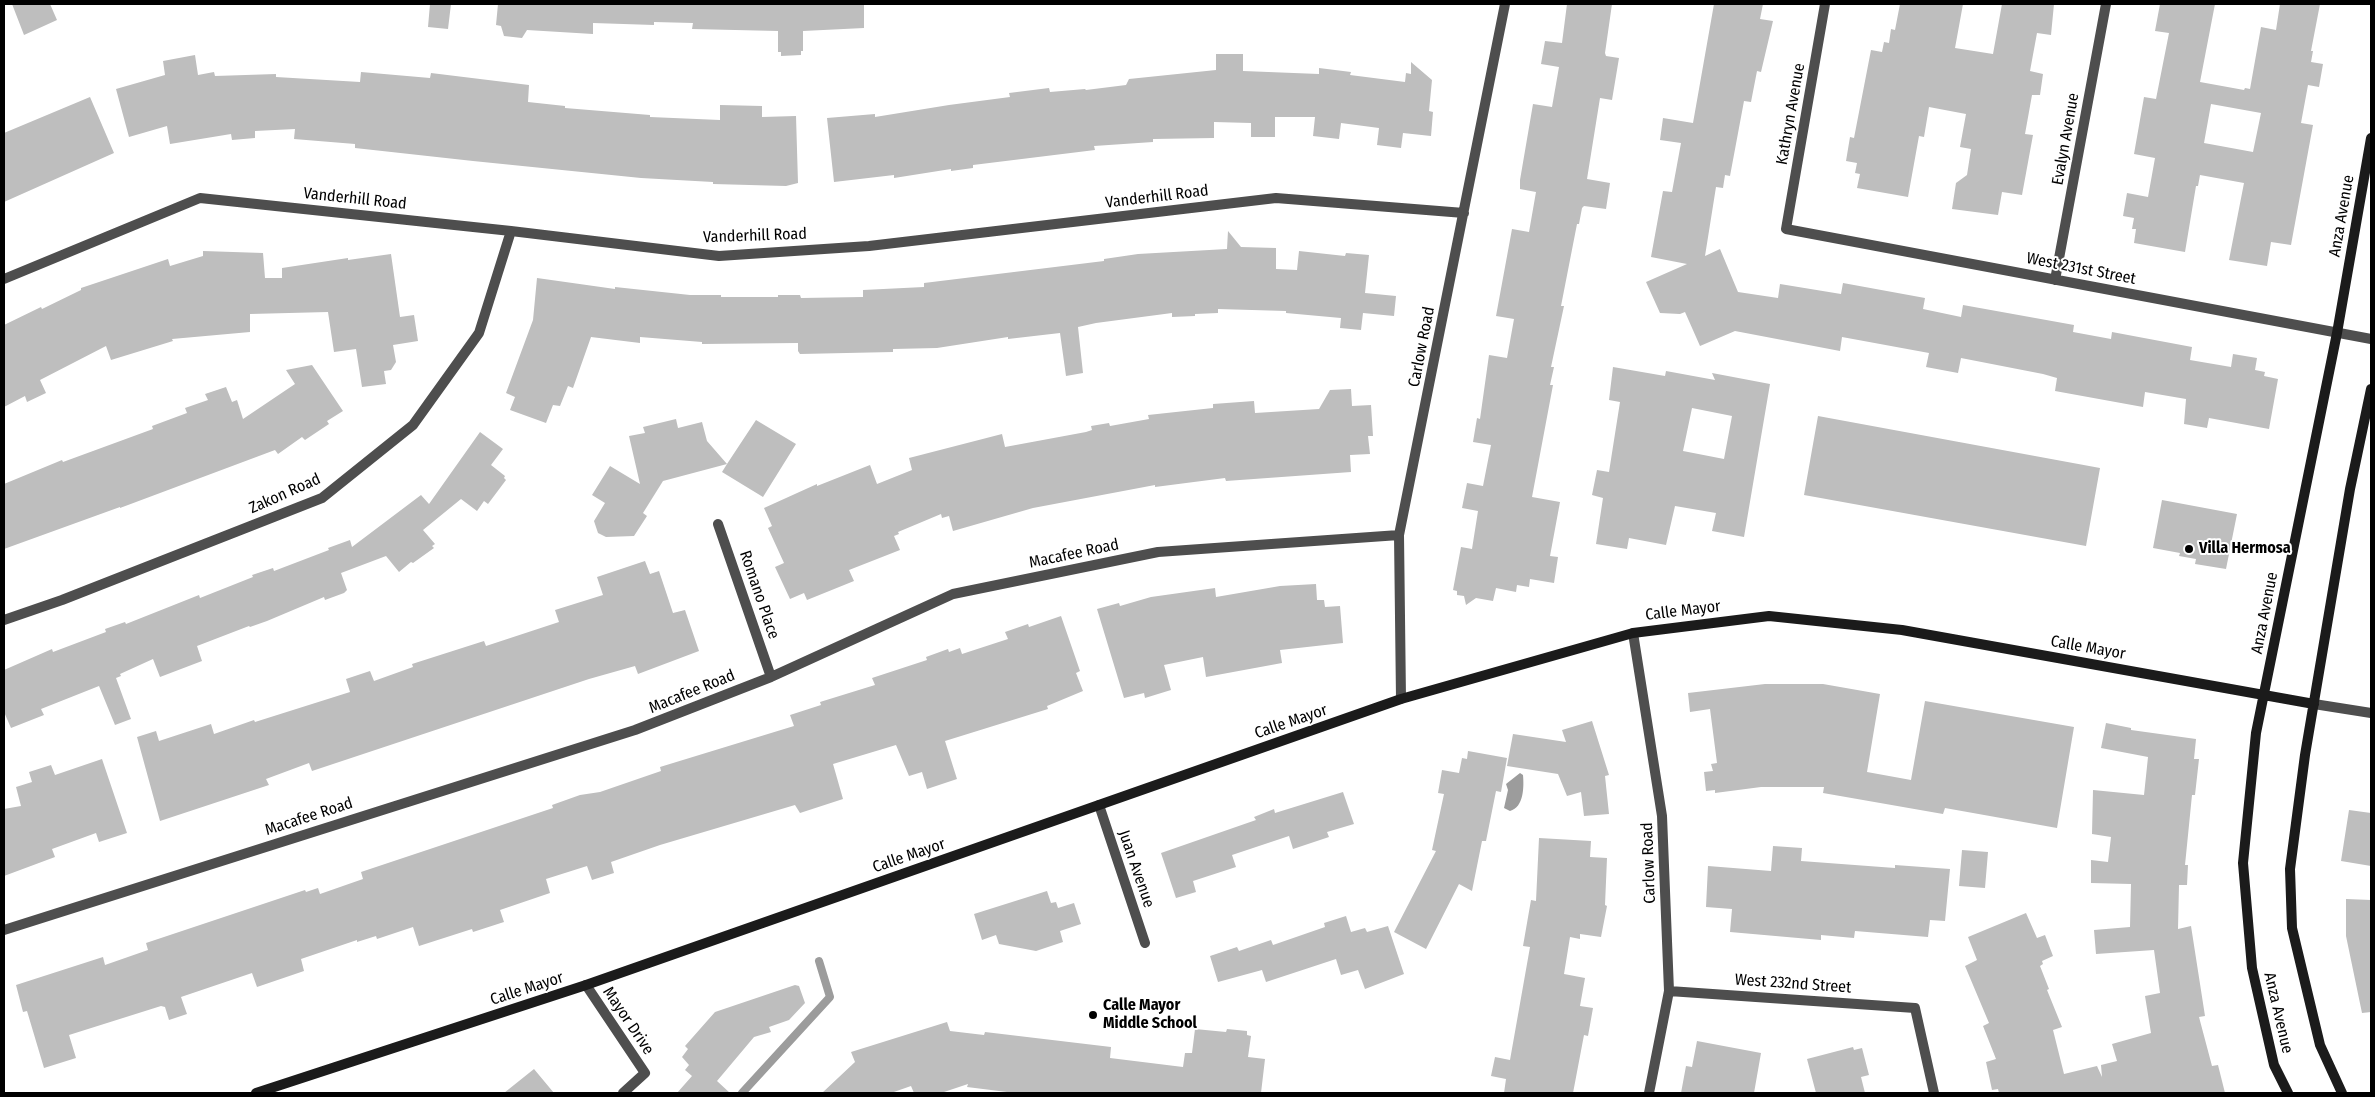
<!DOCTYPE html>
<html>
<head>
<meta charset="utf-8">
<style>
  body { margin:0 }
  #map { position:relative; width:2375px; height:1097px; overflow:hidden; background:#fff; font-family:"Fira Sans Condensed",sans-serif }
  canvas { display:block }
  .frame { position:absolute; inset:0; border:5px solid #000; pointer-events:none }
</style>
</head>
<body>
<div id="map">
<canvas width="2375" height="1097"></canvas>
<div class="frame"></div>
</div>
<script>
const context = document.querySelector('canvas').getContext('2d');
context.lineJoin = 'round';
function fillPath(path, color) { context.fillStyle = color; context.fill(path, 'evenodd'); }
function stroke(path, color, width, dash) { context.strokeStyle = color; context.lineWidth = width; context.lineCap = dash ? 'butt' : 'round'; context.setLineDash(dash || []); context.stroke(path); }
function drawText(font, color, halo, rows, align = 'center') {
  context.font = font + ' "Fira Sans Condensed",sans-serif'; context.lineWidth = 4; context.setLineDash([]); context.textBaseline = 'middle'; context.strokeStyle = halo; context.fillStyle = color; for (const [text, x, y, turn = 0] of rows) {
    context.save(); context.translate(x, y); context.rotate((+turn || 0) * Math.PI / 180); context.textAlign = isNaN(turn) ? turn : align; if (halo) context.strokeText(text, 0, 0); context.fillText(text, 0, 0); context.restore();
  }
}
fillPath(new Path2D(`
  M 1520,773 L 1523,775 C 1524,787 1524,807 1510,811 L 1504,808 L 1508,790 L 1506,784 Z`), '#9c9c9c');
stroke(new Path2D(`
  M 742,1093 L 830,997 L 819,961`), '#9c9c9c', 8);
fillPath(new Path2D(`
  M 12,4 L 50,4 L 57,20 L 24,35 Z
  M 430,4 L 451,4 L 448,29 L 428,27 Z
  M 498,4 L 864,4 L 864,28 L 803,31 L 803,51 L 801,51 L 801,55 L 781,56 L 781,52 L 778,52 L 778,31 L 692,29 L 693,23 L 654,22 L 654,25 L 593,23 L 593,34 L 527,30 L 522,38 L 504,36 L 501,26 L 496,25 Z
  M 1567,4 L 1612,4 L 1605,53 L 1606,56 L 1619,58 L 1612,100 L 1600,98 L 1587,179 L 1610,183 L 1606,209 L 1584,206 L 1582,208 L 1579,224 L 1577,224 L 1561,306 L 1564,306 L 1551,367 L 1554,367 L 1550,385 L 1553,385 L 1532,497 L 1560,502 L 1550,556 L 1558,557 L 1554,583 L 1530,579 L 1529,587 L 1517,585 L 1516,592 L 1496,588 L 1493,601 L 1476,598 L 1466,605 L 1464,596 L 1457,595 L 1457,591 L 1453,590 L 1461,547 L 1472,549 L 1478,511 L 1462,508 L 1467,483 L 1483,486 L 1491,445 L 1473,442 L 1477,418 L 1480,419 L 1489,355 L 1507,358 L 1514,319 L 1496,316 L 1512,229 L 1529,232 L 1536,192 L 1520,189 L 1520,180 L 1533,104 L 1552,107 L 1559,67 L 1541,64 L 1545,41 L 1562,43 Z
  M 1714,4 L 1763,4 L 1760,19 L 1773,21 L 1761,72 L 1757,71 L 1751,102 L 1744,101 L 1730,176 L 1725,175 L 1723,188 L 1716,187 L 1705,256 L 1720,249 L 1738,292 L 1778,298 L 1780,284 L 1841,294 L 1843,283 L 1925,298 L 1923,309 L 1961,317 L 1963,305 L 2074,325 L 2073,332 L 2111,339 L 2112,332 L 2192,347 L 2190,360 L 2231,367 L 2233,354 L 2257,358 L 2255,370 L 2265,372 L 2264,376 L 2278,379 L 2269,429 L 2209,418 L 2207,428 L 2184,424 L 2186,399 L 2145,392 L 2143,407 L 2055,391 L 2057,378 L 2043,374 L 1961,358 L 1958,373 L 1926,367 L 1929,353 L 1842,337 L 1840,351 L 1735,331 L 1700,346 L 1685,312 L 1680,314 L 1660,313 L 1646,282 L 1687,264 L 1651,257 L 1663,191 L 1672,192 L 1681,143 L 1660,140 L 1663,118 L 1693,123 Z
  M 1900,4 L 1963,4 L 1955,48 L 1993,54 L 2002,4 L 2054,4 L 2051,35 L 2037,33 L 2030,71 L 2043,74 L 2040,95 L 2032,95 L 2025,134 L 2033,135 L 2022,195 L 2002,192 L 1998,215 L 1952,209 L 1956,183 L 1967,175 L 1971,149 L 1960,147 L 1966,114 L 1929,107 L 1924,137 L 1919,136 L 1908,197 L 1857,188 L 1860,174 L 1855,173 L 1857,163 L 1846,161 L 1850,137 L 1854,138 L 1871,50 L 1882,52 L 1884,42 L 1889,43 L 1891,29 L 1895,30 Z
  M 2160,4 L 2215,4 L 2200,82 L 2244,90 L 2245,88 L 2250,89 L 2261,27 L 2276,30 L 2280,4 L 2320,4 L 2311,51 L 2313,51 L 2311,62 L 2323,64 L 2319,87 L 2308,85 L 2301,123 L 2313,125 L 2291,245 L 2271,242 L 2267,266 L 2229,260 L 2244,183 L 2200,175 L 2198,186 L 2196,186 L 2185,252 L 2134,243 L 2136,229 L 2132,229 L 2134,218 L 2123,216 L 2127,193 L 2148,197 L 2155,158 L 2134,154 L 2144,97 L 2156,99 L 2169,33 L 2155,31 ZM 2211,104 L 2261,113 L 2253,152 L 2204,143 Z
  M 1216,54 L 1243,54 L 1243,71 L 1319,74 L 1319,68 L 1351,72 L 1350,75 L 1405,82 L 1406,73 L 1411,74 L 1411,62 L 1432,80 L 1429,111 L 1433,112 L 1431,136 L 1403,133 L 1401,148 L 1377,145 L 1379,128 L 1341,123 L 1339,139 L 1313,136 L 1315,117 L 1275,117 L 1275,137 L 1251,137 L 1251,123 L 1214,122 L 1214,138 L 1153,139 L 1153,142 L 1094,146 L 1095,150 L 973,165 L 973,168 L 951,171 L 951,169 L 894,178 L 894,175 L 834,182 L 827,118 L 875,114 L 875,117 L 949,105 L 1010,97 L 1009,93 L 1049,88 L 1050,92 L 1085,89 L 1086,90 L 1126,85 L 1129,79 L 1216,70 Z
  M 195,55 L 198,75 L 214,72 L 215,76 L 276,74 L 276,77 L 360,82 L 361,72 L 430,78 L 431,73 L 529,85 L 528,102 L 565,106 L 565,108 L 650,115 L 650,117 L 720,120 L 720,105 L 762,106 L 762,117 L 796,116 L 798,183 L 786,186 L 713,184 L 713,182 L 641,178 L 473,161 L 355,148 L 355,144 L 294,139 L 295,129 L 255,131 L 255,138 L 232,140 L 231,134 L 170,144 L 167,126 L 129,137 L 116,89 L 165,75 L 163,61 Z
  M 90,97 L 114,153 L 4,202 L 4,133 Z
  M 1228,231 L 1241,247 L 1276,248 L 1276,269 L 1297,270 L 1299,251 L 1345,256 L 1346,253 L 1369,255 L 1365,293 L 1396,296 L 1394,316 L 1363,313 L 1361,330 L 1340,328 L 1341,318 L 1286,313 L 1286,311 L 1218,309 L 1218,313 L 1195,314 L 1195,316 L 1172,317 L 1172,313 L 1096,323 L 1078,327 L 1083,373 L 1066,376 L 1060,333 L 1008,339 L 1008,337 L 937,348 L 893,349 L 893,352 L 800,354 L 798,351 L 798,343 L 702,344 L 702,342 L 640,337 L 640,343 L 591,337 L 573,388 L 568,386 L 560,406 L 553,405 L 546,423 L 510,410 L 515,397 L 506,393 L 533,320 L 537,278 L 615,289 L 615,287 L 690,295 L 721,295 L 721,297 L 778,297 L 778,295 L 800,295 L 801,298 L 863,297 L 863,290 L 924,287 L 924,283 L 1104,261 L 1104,259 L 1138,254 L 1227,249 Z
  M 203,251 L 263,253 L 265,278 L 282,278 L 282,268 L 348,258 L 348,260 L 391,254 L 400,317 L 414,315 L 418,341 L 393,345 L 396,362 L 391,370 L 384,371 L 386,384 L 362,387 L 356,349 L 334,352 L 328,312 L 250,314 L 250,332 L 172,339 L 173,341 L 111,360 L 106,346 L 40,380 L 46,393 L 27,402 L 25,396 L 4,407 L 4,325 L 41,307 L 42,309 L 81,290 L 81,288 L 168,259 L 170,266 L 203,256 Z
  M 312,365 L 343,411 L 327,421 L 329,424 L 305,440 L 302,437 L 278,454 L 275,450 L 120,508 L 120,507 L 4,549 L 4,484 L 62,460 L 63,462 L 153,429 L 152,426 L 187,413 L 185,408 L 208,400 L 205,394 L 226,387 L 232,402 L 237,400 L 243,419 L 295,384 L 286,370 Z
  M 1613,367 L 1665,376 L 1666,371 L 1715,380 L 1712,373 L 1770,384 L 1744,537 L 1712,531 L 1716,513 L 1675,506 L 1666,545 L 1629,538 L 1627,549 L 1596,544 L 1603,498 L 1592,495 L 1597,470 L 1609,472 L 1620,402 L 1609,400 ZM 1692,408 L 1732,416 L 1724,459 L 1683,451 Z
  M 1351,389 L 1352,406 L 1371,405 L 1373,436 L 1368,436 L 1370,454 L 1350,455 L 1351,472 L 1226,481 L 1225,478 L 1155,487 L 1155,485 L 1033,508 L 953,531 L 949,516 L 942,518 L 941,514 L 898,532 L 899,534 L 894,536 L 900,550 L 849,570 L 854,581 L 807,600 L 804,593 L 790,599 L 775,567 L 784,563 L 768,528 L 772,526 L 764,508 L 817,484 L 817,486 L 870,465 L 877,484 L 912,470 L 909,458 L 1002,434 L 1005,447 L 1086,432 L 1092,430 L 1091,426 L 1109,423 L 1110,426 L 1149,419 L 1148,415 L 1213,408 L 1213,404 L 1254,401 L 1255,413 L 1319,409 L 1330,390 Z
  M 1818,416 L 2100,468 L 2086,546 L 1804,495 Z
  M 676,419 L 678,428 L 702,422 L 707,441 L 727,464 L 756,420 L 796,444 L 763,497 L 722,472 L 727,464 L 663,481 L 643,513 L 647,516 L 634,536 L 606,537 L 598,533 L 594,521 L 605,503 L 592,495 L 610,466 L 640,484 L 629,436 L 645,433 L 643,427 Z
  M 480,432 L 503,449 L 491,465 L 505,476 L 504,478 L 506,480 L 488,504 L 484,501 L 477,511 L 461,499 L 423,530 L 435,544 L 432,546 L 434,548 L 413,563 L 411,562 L 399,572 L 386,556 L 341,573 L 347,590 L 344,593 L 325,600 L 324,597 L 267,621 L 250,627 L 249,626 L 197,646 L 202,661 L 160,677 L 153,659 L 120,674 L 121,676 L 116,678 L 131,719 L 115,725 L 99,686 L 41,709 L 44,715 L 11,728 L 4,712 L 4,670 L 52,649 L 53,652 L 106,632 L 105,629 L 125,622 L 126,624 L 199,595 L 200,598 L 253,577 L 252,575 L 273,568 L 274,571 L 329,550 L 328,548 L 350,540 L 352,547 L 421,495 L 429,504 Z
  M 2162,500 L 2237,514 L 2226,569 L 2195,564 L 2196,559 L 2179,556 L 2180,553 L 2153,548 Z
  M 645,561 L 650,574 L 659,571 L 673,613 L 685,610 L 699,651 L 638,674 L 635,666 L 589,679 L 312,771 L 309,763 L 266,779 L 269,785 L 160,821 L 137,737 L 156,731 L 159,741 L 211,724 L 214,734 L 254,720 L 255,722 L 350,692 L 346,679 L 370,671 L 374,681 L 413,667 L 412,664 L 484,641 L 486,646 L 559,622 L 555,610 L 603,595 L 597,577 Z
  M 1316,584 L 1317,600 L 1324,600 L 1325,607 L 1340,606 L 1343,643 L 1280,650 L 1282,663 L 1206,677 L 1203,657 L 1164,665 L 1171,690 L 1145,698 L 1144,693 L 1124,698 L 1097,609 L 1119,603 L 1120,606 L 1151,597 L 1215,588 L 1216,597 L 1280,586 Z
  M 1061,616 L 1080,671 L 1076,673 L 1083,691 L 1047,706 L 1048,709 L 945,741 L 957,779 L 927,789 L 922,772 L 909,776 L 896,745 L 833,764 L 843,799 L 800,813 L 795,805 L 660,845 L 611,862 L 614,873 L 592,880 L 587,866 L 546,879 L 550,893 L 500,910 L 504,922 L 473,932 L 472,929 L 419,946 L 413,927 L 377,939 L 376,936 L 357,942 L 357,940 L 301,959 L 304,971 L 257,987 L 252,973 L 181,997 L 187,1014 L 169,1020 L 165,1007 L 161,1006 L 69,1035 L 76,1058 L 44,1068 L 27,1011 L 23,1012 L 16,985 L 103,957 L 105,965 L 148,950 L 146,943 L 305,890 L 306,892 L 318,888 L 320,894 L 363,879 L 361,872 L 553,808 L 552,805 L 580,795 L 600,792 L 661,771 L 660,767 L 794,726 L 790,715 L 821,705 L 820,702 L 875,685 L 872,678 L 927,660 L 926,657 L 948,649 L 949,652 L 960,648 L 962,654 L 1008,639 L 1005,632 L 1028,624 L 1029,627 Z
  M 1765,684 L 1823,684 L 1880,694 L 1867,772 L 1911,780 L 1925,701 L 2074,727 L 2057,828 L 1945,808 L 1943,814 L 1823,793 L 1824,787 L 1761,787 L 1715,793 L 1715,790 L 1706,791 L 1704,772 L 1713,771 L 1711,764 L 1717,763 L 1710,709 L 1690,712 L 1688,693 Z
  M 1592,721 L 1609,775 L 1605,776 L 1609,814 L 1584,816 L 1581,792 L 1567,796 L 1558,774 L 1507,766 L 1513,734 L 1566,742 L 1562,730 Z
  M 2106,723 L 2131,728 L 2131,730 L 2196,739 L 2194,759 L 2199,759 L 2195,795 L 2192,795 L 2185,865 L 2188,865 L 2187,885 L 2179,885 L 2178,929 L 2191,926 L 2205,1016 L 2199,1017 L 2212,1066 L 2218,1065 L 2225,1093 L 1999,1093 L 1998,1089 L 1992,1090 L 1986,1062 L 1996,1059 L 1983,1026 L 1989,1023 L 1965,966 L 1977,960 L 1968,937 L 2026,913 L 2037,938 L 2045,935 L 2053,956 L 2042,961 L 2043,964 L 2040,966 L 2049,989 L 2047,990 L 2062,1027 L 2053,1030 L 2064,1074 L 2097,1066 L 2102,1077 L 2101,1065 L 2117,1061 L 2112,1044 L 2151,1033 L 2145,996 L 2160,993 L 2154,950 L 2096,954 L 2094,930 L 2130,927 L 2131,884 L 2091,883 L 2091,860 L 2108,862 L 2111,837 L 2092,834 L 2093,790 L 2144,795 L 2148,757 L 2101,748 Z
  M 1468,751 L 1507,758 L 1501,792 L 1496,791 L 1486,841 L 1482,841 L 1472,891 L 1459,884 L 1426,949 L 1394,932 L 1436,851 L 1432,850 L 1444,794 L 1438,793 L 1442,770 L 1459,773 L 1462,758 L 1467,759 Z
  M 102,759 L 127,833 L 99,842 L 96,833 L 52,849 L 55,857 L 4,876 L 4,809 L 21,806 L 16,787 L 32,782 L 29,772 L 51,765 L 55,775 Z
  M 1343,792 L 1354,824 L 1327,832 L 1329,837 L 1293,849 L 1289,836 L 1232,855 L 1236,867 L 1193,881 L 1196,892 L 1176,898 L 1161,853 L 1256,820 L 1254,817 L 1274,809 L 1275,813 Z
  M 2349,810 L 2371,813 L 2371,866 L 2341,861 Z
  M 1539,838 L 1591,841 L 1590,857 L 1607,858 L 1605,905 L 1607,906 L 1601,937 L 1580,934 L 1580,939 L 1570,937 L 1564,974 L 1585,978 L 1580,1006 L 1593,1008 L 1588,1036 L 1584,1035 L 1573,1093 L 1504,1093 L 1506,1079 L 1491,1076 L 1495,1057 L 1510,1060 L 1530,947 L 1523,946 L 1531,900 L 1536,901 Z
  M 1773,846 L 1802,848 L 1801,861 L 1895,868 L 1895,865 L 1950,869 L 1945,921 L 1930,920 L 1928,937 L 1855,931 L 1854,938 L 1821,935 L 1821,940 L 1730,932 L 1732,909 L 1706,907 L 1708,866 L 1771,871 Z
  M 1962,850 L 1988,852 L 1985,888 L 1959,886 Z
  M 1047,891 L 1051,903 L 1056,902 L 1058,908 L 1074,903 L 1081,924 L 1060,931 L 1063,942 L 1036,951 L 999,944 L 996,935 L 982,940 L 974,914 Z
  M 2346,899 L 2371,900 L 2371,1012 L 2362,1013 L 2346,936 Z
  M 1346,916 L 1351,932 L 1365,928 L 1367,932 L 1388,926 L 1404,974 L 1365,989 L 1358,970 L 1341,975 L 1336,959 L 1266,982 L 1262,970 L 1218,982 L 1210,956 L 1237,947 L 1239,951 L 1271,940 L 1273,945 L 1325,927 L 1324,923 Z
  M 795,985 L 799,986 L 805,1003 L 789,1020 L 769,1027 L 771,1032 L 754,1037 L 717,1081 L 730,1093 L 677,1093 L 692,1076 L 685,1070 L 689,1065 L 682,1057 L 688,1049 L 685,1046 L 715,1012 Z
  M 947,1022 L 950,1031 L 984,1035 L 985,1032 L 1111,1047 L 1110,1058 L 1183,1067 L 1185,1053 L 1192,1053 L 1195,1029 L 1226,1032 L 1227,1029 L 1247,1031 L 1247,1035 L 1251,1036 L 1248,1057 L 1265,1059 L 1261,1093 L 1015,1093 L 967,1087 L 968,1084 L 941,1093 L 914,1093 L 911,1086 L 891,1093 L 822,1093 L 855,1062 L 851,1052 Z
  M 1697,1041 L 1761,1053 L 1754,1093 L 1681,1093 L 1686,1066 L 1692,1067 Z
  M 1853,1047 L 1854,1050 L 1862,1048 L 1869,1075 L 1861,1077 L 1865,1093 L 1816,1093 L 1807,1059 Z
  M 534,1069 L 554,1093 L 504,1093 Z`), '#bebebe');
stroke(new Path2D(`
  M 1825,4 L 1786,229 L 2371,339
  M 4,279 L 200,198 L 511,231 L 719,256 L 869,246 L 1276,198 L 1464,213
  M 2055,280 L 2106,4
  M 718,524 L 771,677
  M 4,620 L 62,600 L 322,498 L 413,425 L 479,333 L 511,231
  M 1633,633 L 1662,816 L 1669,991 L 1649,1093
  M 1401,699 L 1399,535 L 1505,4
  M 2314,704 L 2371,713
  M 1099,805 L 1145,943
  M 4,930 L 635,730 L 771,677 L 953,594 L 1158,552 L 1399,535
  M 586,985 L 645,1073 L 623,1093
  M 1669,991 L 1915,1008 L 1934,1093`), '#4e4e4e', 10);
stroke(new Path2D(`
  M 256,1093 L 586,985 L 1401,699 L 1633,633 L 1769,616 L 1902,630 L 2314,704
  M 2288,1093 L 2274,1065 L 2252,968 L 2243,863 L 2256,733 L 2337,333 L 2371,138
  M 2342,1093 L 2320,1045 L 2292,928 L 2290,869 L 2305,755 L 2350,489 L 2371,389`), '#1b1b1b', 10);
for (const [x, y, r, color] of [
  [2189,549,5,"#000"],
  [1093,1015,5,"#000"]
]) { const dot = new Path2D(); dot.arc(x, y, r, 0, 2 * Math.PI); context.fillStyle = color; context.fill(dot); stroke(dot, '#fff', 2); }
drawText('16px', '#000', '#fff', [
  ["Kathryn Avenue",1791,114,-80],
  ["Evalyn Avenue",2066,139,-80],
  ["Vanderhill Road",1157,197,-7],
  ["Vanderhill Road",355,199,6],
  ["Anza Avenue",2342,216,-80],
  ["Vanderhill Road",755,236,-2],
  ["West 231st Street",2081,269,11],
  ["Carlow Road",1422,347,-79],
  ["Zakon Road",285,494,-24],
  ["Macafee Road",1074,554,-12],
  ["Romano Place",759,595,71],
  ["Calle Mayor",1683,611,-7],
  ["Anza Avenue",2265,613,-79],
  ["Calle Mayor",2088,648,10],
  ["Macafee Road",692,692,-22],
  ["Calle Mayor",1291,722,-19],
  ["Macafee Road",309,817,-18],
  ["Calle Mayor",909,856,-19],
  ["Carlow Road",1649,863,-92],
  ["Juan Avenue",1136,869,71],
  ["West 232nd Street",1793,984,4],
  ["Calle Mayor",527,989,-18],
  ["Anza Avenue",2278,1013,77],
  ["Mayor Drive",628,1021,56]
]);
drawText('bold 16px', '#000', '#fff', [
  ["Villa Hermosa",2199,549],
  ["Calle Mayor",1103,1006],
  ["Middle School",1103,1024]
], 'left');
</script>
</body>
</html>
